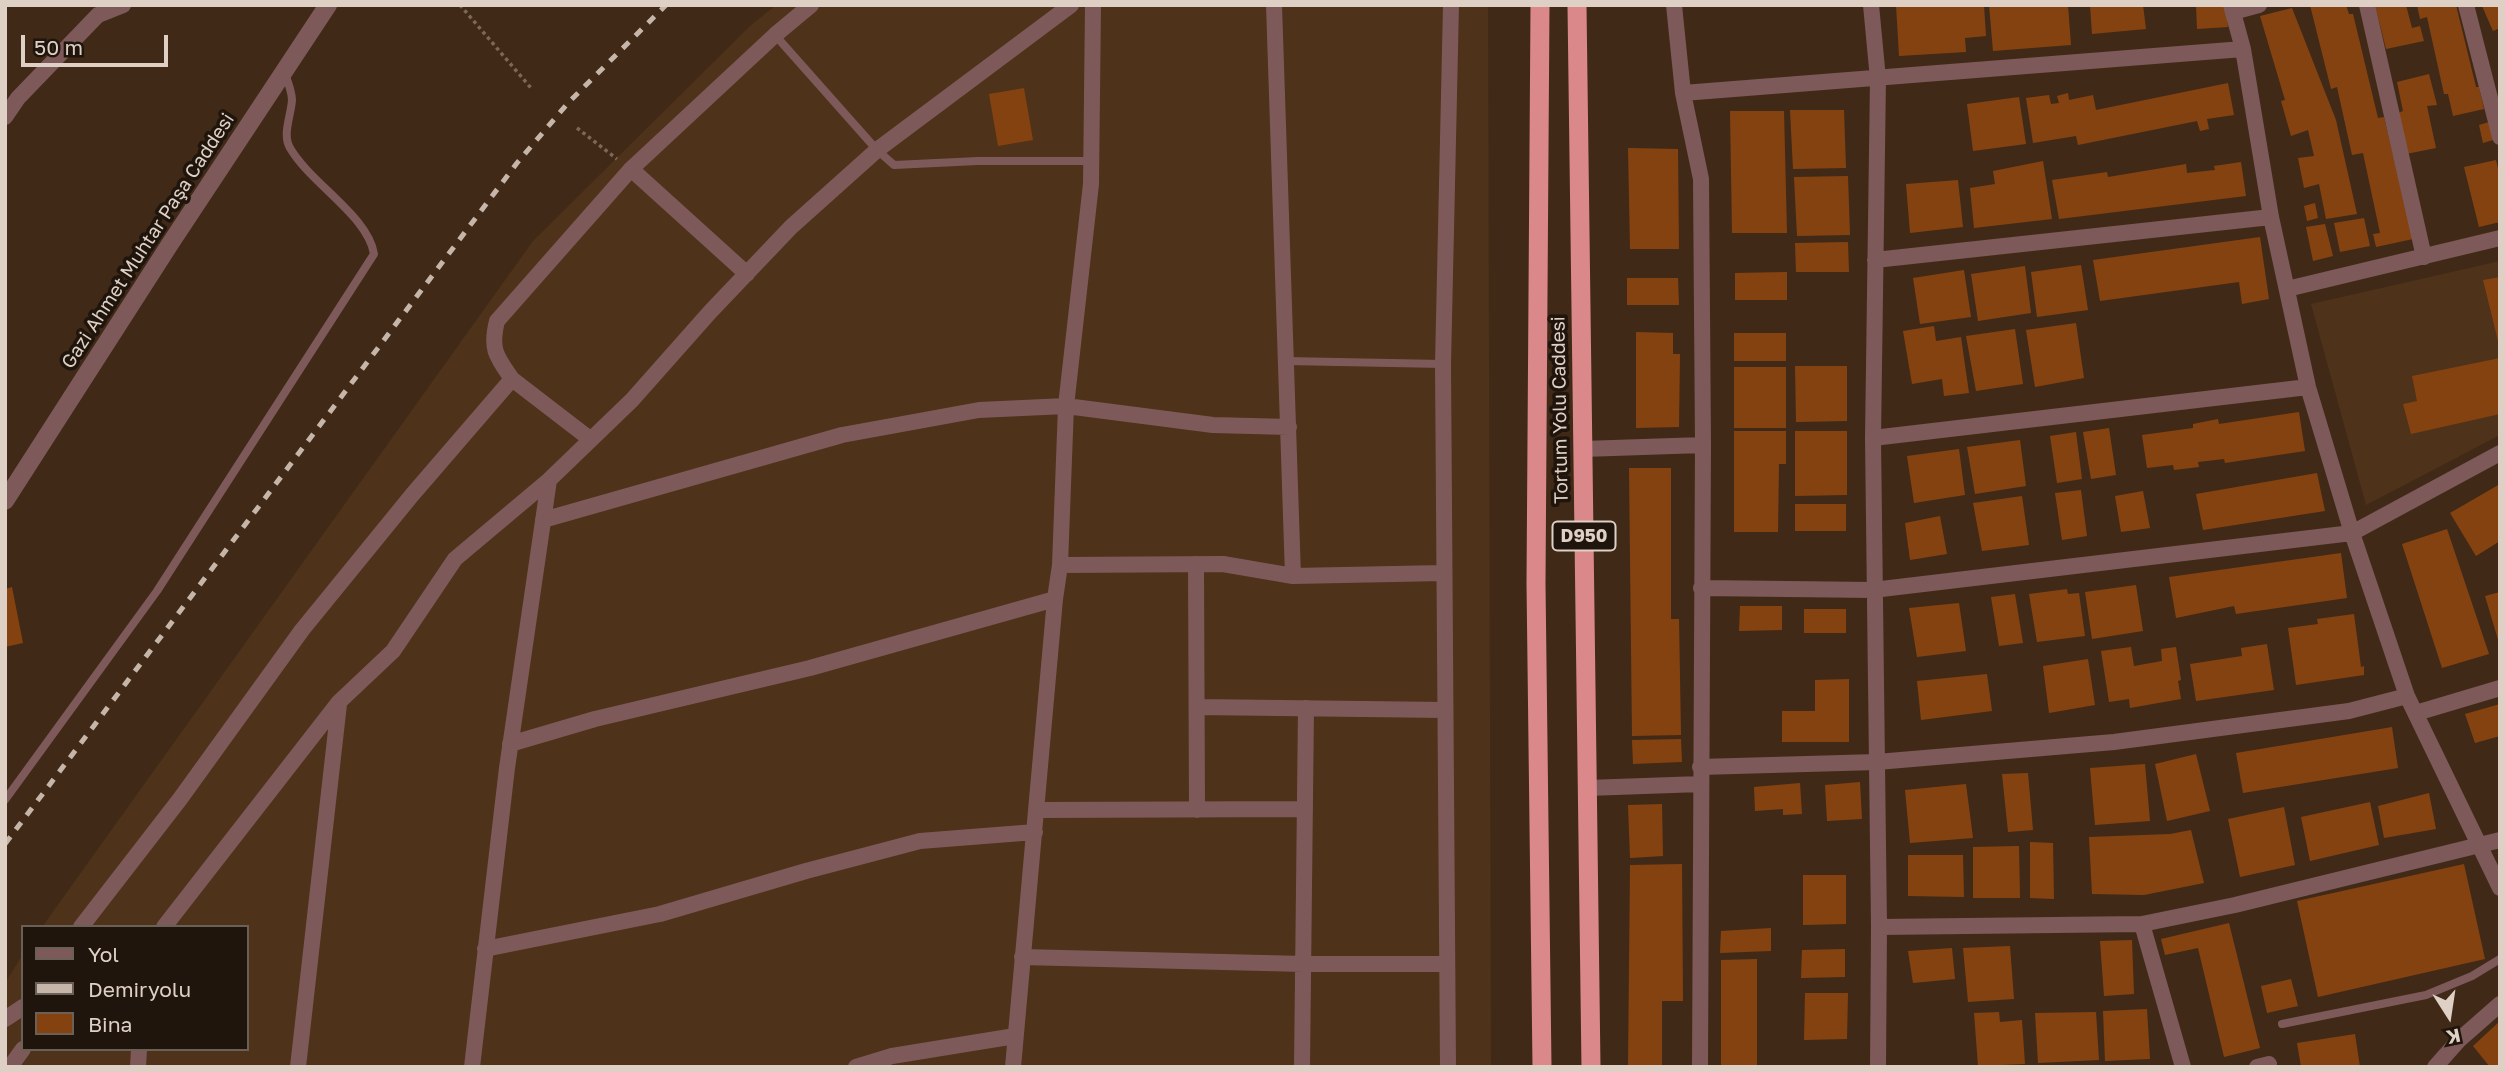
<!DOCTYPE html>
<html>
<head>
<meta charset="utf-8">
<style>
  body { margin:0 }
  #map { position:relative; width:2505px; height:1072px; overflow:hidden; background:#402a17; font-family:"Golos Text",sans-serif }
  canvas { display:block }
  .frame { position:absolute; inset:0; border:7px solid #ded0c4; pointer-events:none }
  .legend { position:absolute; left:21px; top:925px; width:228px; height:126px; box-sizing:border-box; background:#1f150d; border:2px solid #6b6056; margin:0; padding:9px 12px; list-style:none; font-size:21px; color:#ded0c4 }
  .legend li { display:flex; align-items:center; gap:14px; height:35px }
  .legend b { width:35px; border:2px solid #6b6056 }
  .north { position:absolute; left:2414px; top:981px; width:70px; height:70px; -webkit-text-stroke:5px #1f150d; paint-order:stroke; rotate:168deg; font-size:19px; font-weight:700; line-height:28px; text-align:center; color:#ded0c4 }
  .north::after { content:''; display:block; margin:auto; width:24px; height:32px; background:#ded0c4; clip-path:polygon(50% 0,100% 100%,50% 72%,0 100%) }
  .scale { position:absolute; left:21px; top:35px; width:147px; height:32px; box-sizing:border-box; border:4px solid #ded0c4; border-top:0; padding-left:9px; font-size:21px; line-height:24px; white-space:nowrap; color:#ded0c4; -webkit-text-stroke:5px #1f150d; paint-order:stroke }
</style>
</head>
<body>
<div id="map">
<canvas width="2505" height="1072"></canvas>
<div class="frame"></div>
<ul class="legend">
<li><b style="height:9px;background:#7e595a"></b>Yol</li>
<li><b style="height:9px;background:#c6b6a9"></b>Demiryolu</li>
<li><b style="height:19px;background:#854211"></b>Bina</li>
</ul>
<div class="north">K</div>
<div class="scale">50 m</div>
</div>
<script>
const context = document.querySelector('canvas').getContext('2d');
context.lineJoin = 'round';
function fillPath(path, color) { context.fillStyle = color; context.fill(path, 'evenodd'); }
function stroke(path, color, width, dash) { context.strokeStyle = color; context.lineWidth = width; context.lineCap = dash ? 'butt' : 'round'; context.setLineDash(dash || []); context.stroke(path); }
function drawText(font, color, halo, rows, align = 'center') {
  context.font = font + ' "Golos Text",sans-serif'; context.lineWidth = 7; context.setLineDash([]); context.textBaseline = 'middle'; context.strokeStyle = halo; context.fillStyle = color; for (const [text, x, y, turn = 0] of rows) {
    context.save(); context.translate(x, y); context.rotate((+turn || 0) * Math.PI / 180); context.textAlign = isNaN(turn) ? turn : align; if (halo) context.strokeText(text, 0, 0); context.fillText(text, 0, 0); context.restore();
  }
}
fillPath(new Path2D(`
  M 776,5 L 1488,5 L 1491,1067 L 5,1067 L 5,983 L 23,954 L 23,1049 L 247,1049 L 247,927 L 42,927 L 533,241 L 750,26 Z
  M 2500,261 L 2500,435 L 2366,505 L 2311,304 Z`), '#4e321a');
fillPath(new Path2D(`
  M 1896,5 L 1984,5 L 1986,36 L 1965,38 L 1966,52 L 1899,56 Z
  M 1989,5 L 2068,5 L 2071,45 L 1993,51 Z
  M 2090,5 L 2143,5 L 2146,29 L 2092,34 Z
  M 2196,5 L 2226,5 L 2228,27 L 2197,29 Z
  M 2310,5 L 2346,5 L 2349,14 L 2353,14 L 2378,118 L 2384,117 L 2413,239 L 2376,247 L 2373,234 L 2380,233 L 2363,153 L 2352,155 L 2337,87 L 2331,89 Z
  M 2375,5 L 2406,5 L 2412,28 L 2420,26 L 2424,41 L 2386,49 Z
  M 2417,5 L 2456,5 L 2476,87 L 2479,87 L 2484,109 L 2453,116 L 2448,94 L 2444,94 L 2427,17 L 2420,19 Z
  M 2500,5 L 2500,28 L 2493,31 L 2482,6 Z
  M 2292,8 L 2336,120 L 2357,214 L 2326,219 L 2319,184 L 2304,188 L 2298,158 L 2314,156 L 2308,130 L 2291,136 L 2281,101 L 2285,100 L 2260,16 Z
  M 2429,74 L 2437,105 L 2427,106 L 2436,148 L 2406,154 L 2398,113 L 2403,111 L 2397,82 Z
  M 2228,83 L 2234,115 L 2207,119 L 2209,129 L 2200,131 L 2197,121 L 2078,145 L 2076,136 L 2033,143 L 2026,98 L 2049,95 L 2051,104 L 2059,103 L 2057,96 L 2068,93 L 2069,100 L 2093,95 L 2096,110 Z
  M 1024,88 L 1033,140 L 998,146 L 989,94 Z
  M 2019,97 L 2026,144 L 1973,151 L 1967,104 Z
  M 1790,110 L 1844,110 L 1846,168 L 1793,169 Z
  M 1730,111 L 1784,111 L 1787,233 L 1732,233 Z
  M 2489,122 L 2493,140 L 2483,143 L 2479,125 Z
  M 1628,148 L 1678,149 L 1679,249 L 1630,249 Z
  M 2496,160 L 2500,177 L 2500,222 L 2479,227 L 2464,167 Z
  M 2043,161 L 2052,219 L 1974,228 L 1970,188 L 1995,184 L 1993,171 Z
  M 2241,162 L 2246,196 L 2059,219 L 2052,180 L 2107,172 L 2108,177 L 2186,164 L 2187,173 L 2215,170 L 2214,166 Z
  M 1848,176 L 1850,235 L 1797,236 L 1794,177 Z
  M 1958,180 L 1963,227 L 1910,233 L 1906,184 Z
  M 2315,203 L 2318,218 L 2307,221 L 2304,206 Z
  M 2364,218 L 2370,246 L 2340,252 L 2334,223 Z
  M 2325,224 L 2333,256 L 2313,261 L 2306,227 Z
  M 2260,237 L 2269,299 L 2242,304 L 2239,282 L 2100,301 L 2093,260 Z
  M 1848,242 L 1849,272 L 1796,272 L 1795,243 Z
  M 2081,265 L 2088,310 L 2037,317 L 2031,272 Z
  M 2025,266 L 2031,313 L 1978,321 L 1971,274 Z
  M 1964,270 L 1971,317 L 1920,324 L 1913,278 Z
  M 1787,272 L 1787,300 L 1735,300 L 1735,273 Z
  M 2500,277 L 2500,345 L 2499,345 L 2483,280 Z
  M 1627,278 L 1678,278 L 1679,305 L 1627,305 Z
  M 2076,323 L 2084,378 L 2035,387 L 2026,330 Z
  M 1934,326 L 1936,341 L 1961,337 L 1969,393 L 1944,396 L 1942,379 L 1912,384 L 1903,331 Z
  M 2015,329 L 2023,384 L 1976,391 L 1966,336 Z
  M 1636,332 L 1673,333 L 1673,354 L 1680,354 L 1679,427 L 1636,428 Z
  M 1734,333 L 1786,333 L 1786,361 L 1734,361 Z
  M 2500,358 L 2500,414 L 2411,434 L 2403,404 L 2417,401 L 2412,376 Z
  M 1795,366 L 1847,366 L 1847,421 L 1796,422 Z
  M 1734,367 L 1786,367 L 1786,428 L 1734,428 Z
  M 2299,412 L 2305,451 L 2225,463 L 2224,459 L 2198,462 L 2199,467 L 2174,470 L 2173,465 L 2147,468 L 2142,435 L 2193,428 L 2193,424 L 2218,419 L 2219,424 Z
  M 2109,428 L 2116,475 L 2091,479 L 2083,432 Z
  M 1734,431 L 1786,431 L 1786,464 L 1779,464 L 1778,532 L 1734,532 Z
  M 1795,431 L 1847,431 L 1847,495 L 1795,496 Z
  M 2076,432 L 2082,479 L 2057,483 L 2050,436 Z
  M 2020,440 L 2026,486 L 1975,494 L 1967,447 Z
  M 1959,449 L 1965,495 L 1914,503 L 1907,456 Z
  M 1629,468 L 1671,468 L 1671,619 L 1679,619 L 1681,735 L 1632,736 Z
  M 2317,473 L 2325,511 L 2203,530 L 2196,494 Z
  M 2500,484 L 2500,541 L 2476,556 L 2450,513 Z
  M 2081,490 L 2087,536 L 2062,540 L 2055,493 Z
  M 2143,491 L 2150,528 L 2121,532 L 2115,496 Z
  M 2022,496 L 2029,545 L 1982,551 L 1973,503 Z
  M 1795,504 L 1846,504 L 1846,531 L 1795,531 Z
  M 1940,516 L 1947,554 L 1910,560 L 1905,523 Z
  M 2447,529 L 2489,654 L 2442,668 L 2402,544 Z
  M 2341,553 L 2347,598 L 2236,614 L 2234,606 L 2176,618 L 2169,577 Z
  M 2136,585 L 2143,631 L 2092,639 L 2085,592 Z
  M 12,587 L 23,643 L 5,647 L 5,589 Z
  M 2067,589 L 2068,594 L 2079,593 L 2085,636 L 2037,642 L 2029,594 Z
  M 2500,592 L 2500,643 L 2499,643 L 2485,596 Z
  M 2015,594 L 2023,643 L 1999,646 L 1991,597 Z
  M 1959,603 L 1966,651 L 1917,657 L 1909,608 Z
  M 1740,606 L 1782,606 L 1782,630 L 1739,631 Z
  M 1804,609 L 1846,609 L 1846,633 L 1804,633 Z
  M 2354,614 L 2361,667 L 2364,666 L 2364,675 L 2296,685 L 2288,628 L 2318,624 L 2317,619 Z
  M 2267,644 L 2274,690 L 2196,701 L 2190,664 L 2242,656 L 2241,648 Z
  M 2131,647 L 2134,666 L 2162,661 L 2161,649 L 2176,647 L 2181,680 L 2178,681 L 2181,699 L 2130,708 L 2129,699 L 2109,702 L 2101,651 Z
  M 2088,659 L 2095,705 L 2049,713 L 2043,666 Z
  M 1987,674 L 1992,711 L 1921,720 L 1917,681 Z
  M 1849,679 L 1849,742 L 1782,742 L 1782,711 L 1815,711 L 1815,680 Z
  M 2500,704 L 2500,736 L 2475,743 L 2465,714 Z
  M 2392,727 L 2398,768 L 2243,793 L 2236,753 Z
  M 1681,739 L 1682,762 L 1633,764 L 1632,740 Z
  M 2196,754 L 2210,811 L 2167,821 L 2155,764 Z
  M 2145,764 L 2150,821 L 2095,825 L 2090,768 Z
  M 2028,773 L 2033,830 L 2008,832 L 2002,774 Z
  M 1860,782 L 1862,819 L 1827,821 L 1825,785 Z
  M 1800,783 L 1802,814 L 1783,815 L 1783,809 L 1755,811 L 1754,787 Z
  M 1966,784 L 1973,838 L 1910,843 L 1905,790 Z
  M 2429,793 L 2436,829 L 2384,838 L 2378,806 Z
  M 2370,802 L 2379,845 L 2310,861 L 2301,817 Z
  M 1662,804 L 1663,856 L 1630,858 L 1628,805 Z
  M 2284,807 L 2295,865 L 2240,877 L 2228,819 Z
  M 2191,830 L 2204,883 L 2144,895 L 2092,894 L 2089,837 L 2170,834 Z
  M 2030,842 L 2053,843 L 2054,899 L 2030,898 Z
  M 2019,846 L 2020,898 L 1973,898 L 1973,847 Z
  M 1908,855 L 1963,855 L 1964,897 L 1908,896 Z
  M 1682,864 L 1683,1001 L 1662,1001 L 1662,1067 L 1628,1067 L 1630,865 Z
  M 2464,864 L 2485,959 L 2318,997 L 2297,901 Z
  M 1803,875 L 1846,875 L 1846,924 L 1803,925 Z
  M 2229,923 L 2260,1048 L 2224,1057 L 2198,948 L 2165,955 L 2161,939 Z
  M 1771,928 L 1771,951 L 1720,953 L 1721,931 Z
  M 2132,940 L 2134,994 L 2104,996 L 2100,941 Z
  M 2010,946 L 2014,999 L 1968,1002 L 1963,948 Z
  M 1952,948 L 1955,979 L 1913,983 L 1908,951 Z
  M 1845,949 L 1845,977 L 1801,978 L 1802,950 Z
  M 1757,959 L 1757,1067 L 1721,1067 L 1721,960 Z
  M 2291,979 L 2298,1006 L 2267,1013 L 2261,986 Z
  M 1805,993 L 1848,993 L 1847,1039 L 1804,1040 Z
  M 2147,1009 L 2150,1059 L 2105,1061 L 2103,1011 Z
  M 1999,1012 L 2000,1022 L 2022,1020 L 2025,1064 L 1978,1066 L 1974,1013 Z
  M 2096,1012 L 2099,1060 L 2038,1063 L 2035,1013 Z
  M 2500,1021 L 2500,1067 L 2490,1067 L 2473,1046 Z
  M 2355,1034 L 2360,1067 L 2301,1067 L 2297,1043 Z`), '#854211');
stroke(new Path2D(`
  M 460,5 L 531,88
  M 577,128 L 617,159`), '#7b6857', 3.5, [3.5, 3.5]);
stroke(new Path2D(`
  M 775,35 L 877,150 L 894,165 L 978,161 L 1092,161
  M 1286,361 L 1443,364
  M 5,800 L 157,591 L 374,254 C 368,216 311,184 290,148 C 282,134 291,116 292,100 C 292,92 288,82 285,74
  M 2282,1024 L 2426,995 L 2472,976 L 2500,959`), '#7e595a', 8);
stroke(new Path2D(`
  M 1274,5 L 1293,576
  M 1674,5 L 1683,93 L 1701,179 L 1703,445 L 1700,1067
  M 1871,5 L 1878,79 L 1873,438 L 1879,927 L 1878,1067
  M 2231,5 L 2243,49 L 2271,217 L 2308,387 L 2352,533 L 2407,696 L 2500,888
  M 2367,5 L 2424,257
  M 2466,5 L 2500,137
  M 2233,12 L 2259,5
  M 1683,93 L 2243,49
  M 5,117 L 18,98 L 98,15 L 123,5
  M 631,169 L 747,274
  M 1875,260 L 2271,217
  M 2287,289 L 2500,238
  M 512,379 L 590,439
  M 1873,438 L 2308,387
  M 1583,449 L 1703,445
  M 543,520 L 842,435 L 979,410 L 1066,406 L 1213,425 L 1289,427
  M 1196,564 L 1197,810
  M 1060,565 L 1223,564 L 1293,576 L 1444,573
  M 1701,588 L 1873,590 L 2352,533 L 2500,453
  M 1197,707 L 1445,710
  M 2416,713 L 2500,688
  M 510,744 L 595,719 L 810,668 L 1055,599
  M 1700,767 L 1877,762 L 2114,742 L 2349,711 L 2407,696
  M 1587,788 L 1701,784
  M 1037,810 L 1305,809
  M 2142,924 L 2183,1067
  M 81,927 L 180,799 L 302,630 L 412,495 L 512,379 C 496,356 490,349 497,321 L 631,169 L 775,35 L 811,5
  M 164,927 L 339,702 L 393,651 L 455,559 L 549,480 L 632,400 L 710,312 L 791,227 L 877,150 L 1071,5
  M 1879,927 L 2142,924 L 2235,905 L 2500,840
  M 485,949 L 660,914 L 806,871 L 920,841 L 1035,832
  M 1022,957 L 1304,964 L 1447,964
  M 5,1019 L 23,1007
  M 10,1067 L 23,1049
  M 138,1067 L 139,1049
  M 298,1067 L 339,704
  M 472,1067 L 507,768 L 549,480
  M 856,1067 L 892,1056 L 1015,1036
  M 1013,1067 L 1055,599 L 1060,565 L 1066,406 L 1091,184 L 1093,5
  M 1302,1067 L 1306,708
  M 1448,1067 L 1443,364 L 1451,5
  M 2257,1067 L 2269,1064
  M 2435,1067 L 2459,1040 L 2500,1004`), '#7e595a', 16);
stroke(new Path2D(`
  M 5,501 L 170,244 L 328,5`), '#7e595a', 18);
stroke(new Path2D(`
  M 1540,5 L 1536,583 L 1542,1067
  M 1577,5 L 1591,1067`), '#da888a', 19);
stroke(new Path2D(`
  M 5,844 L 517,163 L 568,103 L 666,5`), '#c6b6a9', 5, [9, 9]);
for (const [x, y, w] of [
  [1584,536,63]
]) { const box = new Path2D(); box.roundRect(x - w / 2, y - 14.5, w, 29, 5); context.fillStyle = '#1f150d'; context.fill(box); stroke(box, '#ded0c4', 2); }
drawText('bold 18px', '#ded0c4', null, [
  ["D950",1584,536]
]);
drawText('19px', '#ded0c4', '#1f150d', [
  ["Gazi Ahmet Muhtar Paşa Caddesi",148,241,-57],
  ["Tortum Yolu Caddesi",1560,410,-91]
]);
</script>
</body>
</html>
